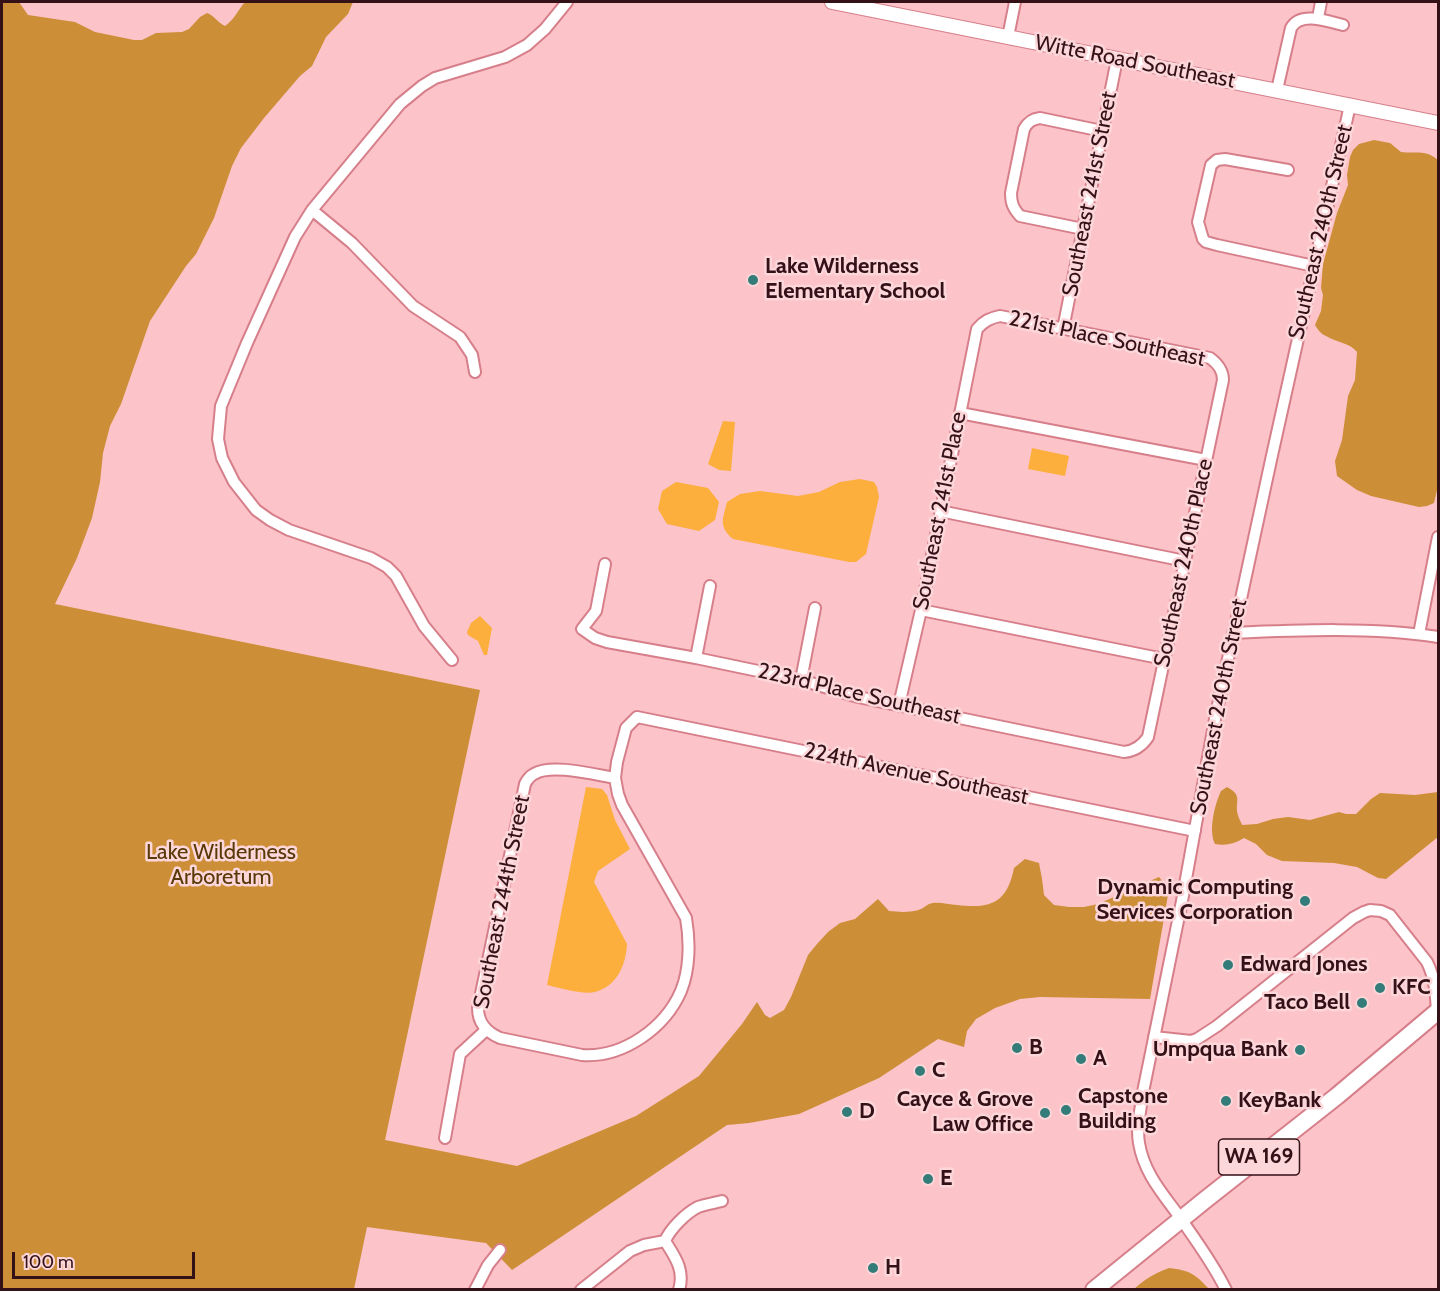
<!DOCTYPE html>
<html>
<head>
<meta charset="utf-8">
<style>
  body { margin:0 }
  #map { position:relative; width:1440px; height:1291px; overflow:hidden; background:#fcc3c8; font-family:Cabin,sans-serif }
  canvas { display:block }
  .frame { position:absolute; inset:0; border:3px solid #331117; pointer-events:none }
  .scale { position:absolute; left:12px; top:1252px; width:183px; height:27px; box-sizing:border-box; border:3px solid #331117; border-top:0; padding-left:8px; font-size:18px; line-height:21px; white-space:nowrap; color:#331117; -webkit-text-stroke:4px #fcd6d9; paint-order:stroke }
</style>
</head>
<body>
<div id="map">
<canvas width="1440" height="1291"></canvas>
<div class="frame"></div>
<div class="scale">100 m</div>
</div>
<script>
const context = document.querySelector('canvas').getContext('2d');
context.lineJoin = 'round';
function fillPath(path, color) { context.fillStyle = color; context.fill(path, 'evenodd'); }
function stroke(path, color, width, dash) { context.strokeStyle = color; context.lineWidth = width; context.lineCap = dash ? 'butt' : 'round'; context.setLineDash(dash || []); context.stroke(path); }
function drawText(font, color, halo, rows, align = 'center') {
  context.font = font + ' Cabin,sans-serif'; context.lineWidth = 5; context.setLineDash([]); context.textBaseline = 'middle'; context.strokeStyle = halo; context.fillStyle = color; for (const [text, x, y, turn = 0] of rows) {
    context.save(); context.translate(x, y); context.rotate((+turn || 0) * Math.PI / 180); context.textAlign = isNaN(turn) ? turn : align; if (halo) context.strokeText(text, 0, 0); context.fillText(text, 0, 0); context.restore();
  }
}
fillPath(new Path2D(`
  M 723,421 L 735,422 L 731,471 L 719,470 L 708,464 Z
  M 1032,448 L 1069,456 L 1065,476 L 1028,469 Z
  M 860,479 L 874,482 L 877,487 L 879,497 L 866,554 L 856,562 L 849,562 L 733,539 C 718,526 723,519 727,502 L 740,494 L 760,491 L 798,496 L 819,492 L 840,482 Z
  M 676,482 L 708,488 L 719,502 L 715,520 L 699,531 L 667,524 L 658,509 L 662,491 Z
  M 480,616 L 492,628 L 487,655 L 484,655 L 478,641 L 468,635 L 467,632 L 471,623 Z
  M 586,787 L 602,789 L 607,795 L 615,820 L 630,849 L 598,871 L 594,882 L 627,944 C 626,965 617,986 595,992 C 583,995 560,988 547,985 Z`), '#fcaf3d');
fillPath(new Path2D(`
  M 2,2 L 19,2 L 28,15 L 75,22 L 95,32 L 134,40 L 142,40 L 156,33 L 182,32 L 189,29 L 200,17 L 207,13 C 215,16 217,22 225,26 C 234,20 238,10 245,2 L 353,2 L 348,14 L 326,37 L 312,66 L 300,76 L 264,118 L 241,148 L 232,166 L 214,218 L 196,254 L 186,266 L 150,321 L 121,404 L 110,426 L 103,453 L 100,482 L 92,518 L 77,558 L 55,604 L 480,690 L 385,1140 L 517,1166 L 636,1116 L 699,1076 L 742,1024 L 757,1002 L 765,1015 L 770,1018 L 784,1010 L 791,997 L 808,955 L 817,944 L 828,932 L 840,923 L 855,919 L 878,899 L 889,911 C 899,912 911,913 921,909 C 925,907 929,903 933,903 C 941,902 949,905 957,905 C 991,909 1007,903 1014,868 L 1025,859 L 1039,863 L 1042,879 L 1044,895 L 1054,905 L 1069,907 L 1084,907 L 1098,904 L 1159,877 L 1169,889 L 1150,999 L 1040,997 L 1020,999 L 995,1008 L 976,1019 L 967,1031 L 964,1047 L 938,1039 L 879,1078 L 799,1114 L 749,1123 L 727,1125 L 512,1270 L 486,1243 L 367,1227 L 354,1289 L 2,1290 Z
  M 1374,140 L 1390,143 L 1401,152 C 1416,154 1425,149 1438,160 L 1438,486 L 1434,503 L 1427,506 L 1419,507 L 1371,496 L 1357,490 L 1337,476 L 1335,461 L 1342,440 L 1348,396 L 1355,380 L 1357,352 C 1349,342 1337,343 1326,336 C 1321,334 1318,330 1315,325 L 1321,311 L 1323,295 L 1321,288 L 1323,264 L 1337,213 L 1348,185 L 1347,175 L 1350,157 L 1353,150 L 1359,144 Z
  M 1227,787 C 1244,796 1234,802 1238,815 C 1238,817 1242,824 1242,825 L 1257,824 L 1273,819 L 1288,817 L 1310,820 L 1339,812 L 1346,814 L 1356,814 L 1371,799 L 1380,793 L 1415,795 L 1438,792 L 1438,837 L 1386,879 L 1378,878 L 1357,867 L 1334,863 L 1282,861 L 1267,855 L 1256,844 L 1244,838 C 1234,844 1226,846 1215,844 C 1208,830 1215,804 1221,791 Z
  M 1169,1268 C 1190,1270 1196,1275 1209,1289 L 1134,1289 C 1145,1279 1155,1273 1169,1268 Z`), '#cc8e36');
const minor = new Path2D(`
  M 1318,18 L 1321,2
  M 1008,37 L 1015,2
  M 1277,90 L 1291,28 C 1300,11 1328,21 1343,25
  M 1288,170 L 1225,159 L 1217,160 L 1211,165 L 1198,222 L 1203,239 L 1206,242 L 1217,245 L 1314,266
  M 312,210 L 352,243 L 413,306 L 460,337 L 472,355 L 475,372
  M 1083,229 L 1020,216 C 1013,208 1011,203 1011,193 L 1024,129 C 1028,122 1032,119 1040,118 L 1102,131
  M 1063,329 L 1117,59
  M 960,413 L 1206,460
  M 940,511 L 1185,561
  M 605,564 L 596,611 L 582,629 L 595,638 L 607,642 L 696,658 L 801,680 L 858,697 L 1124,752 C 1135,751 1142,746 1148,737 L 1223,380 C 1223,370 1218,364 1210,358 L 1000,316 C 990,318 984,321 977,329 L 921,610 L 899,705
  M 921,610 L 1164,659
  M 1233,633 C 1300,630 1373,627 1438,637
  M 1419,634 L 1438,537
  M 696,658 L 710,586
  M 452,660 L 424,626 L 396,576 L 387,567 L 371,558 L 289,530 L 270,520 L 256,510 L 234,482 L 222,458 L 218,439 L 221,406 L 247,343 L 295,237 L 312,210 L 400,104 L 422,86 L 435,78 L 505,57 L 527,45 L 545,29 L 567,2
  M 801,680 L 815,608
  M 615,778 C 596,775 551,763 534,774 C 530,776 527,780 525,784 L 478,1008 C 478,1023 486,1032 500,1038 L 582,1055 C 623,1058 665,1028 681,991 C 690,969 690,941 686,918 L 622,805 L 618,794 L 615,778 L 617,762 L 626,728 L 637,717 L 1195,831
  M 1154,1037 L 1191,1041 L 1197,1039 L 1217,1026 L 1353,918 L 1364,912 L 1370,910 L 1381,911 L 1390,915 L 1427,962 C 1435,978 1436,994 1437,1012
  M 445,1138 L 460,1054 L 486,1030
  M 665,1241 C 675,1257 685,1270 679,1290
  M 475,1290 L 488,1265 L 500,1250
  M 581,1290 L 630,1251 L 644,1245 L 665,1241 C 670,1229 686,1213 698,1207 C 706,1204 714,1203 722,1201
  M 1226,1290 C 1214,1265 1197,1242 1181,1219 C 1164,1195 1144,1174 1139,1143 C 1136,1127 1141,1108 1143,1092 L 1182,901 L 1215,719 L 1271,460 L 1350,105`);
const tertiary = new Path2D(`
  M 832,2 L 1438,123`);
const primary = new Path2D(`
  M 1094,1290 L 1205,1200 L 1337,1096 L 1438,1011`);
stroke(minor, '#d67f8a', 14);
stroke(tertiary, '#d67f8a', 16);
stroke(primary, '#d67f8a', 20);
stroke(minor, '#fff', 10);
stroke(tertiary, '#fff', 14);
stroke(primary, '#fff', 16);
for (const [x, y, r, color] of [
  [753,280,6,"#337c79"],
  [1305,901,6,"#337c79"],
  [1228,965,6,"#337c79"],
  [1380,988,6,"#337c79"],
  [1362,1003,6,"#337c79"],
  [1017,1048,6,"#337c79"],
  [1300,1050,6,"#337c79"],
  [1081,1059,6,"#337c79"],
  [920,1071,6,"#337c79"],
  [1226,1101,6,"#337c79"],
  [1066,1110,6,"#337c79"],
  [847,1112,6,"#337c79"],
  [1045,1113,6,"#337c79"],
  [928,1179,6,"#337c79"],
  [873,1268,6,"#337c79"]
]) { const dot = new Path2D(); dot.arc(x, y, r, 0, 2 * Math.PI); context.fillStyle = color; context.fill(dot); stroke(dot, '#fcd6d9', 2); }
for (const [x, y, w] of [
  [1259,1157,81]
]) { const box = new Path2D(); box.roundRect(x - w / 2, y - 18, w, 36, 4.5); context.fillStyle = '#fcd6d9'; context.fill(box); stroke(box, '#331117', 1.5); }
drawText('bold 21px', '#331117', null, [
  ["WA 169",1259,1157]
]);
drawText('22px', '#331117', '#fcd6d9', [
  ["Witte Road Southeast",1135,62,11],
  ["Southeast 241st Street",1090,194,-79],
  ["Southeast 240th Street",1321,232,-77],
  ["221st Place Southeast",1107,339,12],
  ["Southeast 241st Place",940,511,-79],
  ["Southeast 240th Place",1184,563,-78],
  ["223rd Place Southeast",859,694,13],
  ["Southeast 240th Street",1219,707,-79],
  ["224th Avenue Southeast",916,774,12],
  ["Southeast 244th Street",502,902,-79]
]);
drawText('bold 22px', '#331117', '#fcd6d9', [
  ["Lake Wilderness",765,267],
  ["Elementary School",765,292],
  ["Dynamic Computing",1293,888,"right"],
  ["Services Corporation",1293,913,"right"],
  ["Edward Jones",1240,965],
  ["KFC",1392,988],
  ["Taco Bell",1350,1003,"right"],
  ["B",1029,1048],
  ["Umpqua Bank",1288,1050,"right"],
  ["A",1093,1059],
  ["C",932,1071],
  ["Capstone",1078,1097],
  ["Building",1078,1122],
  ["Cayce & Grove",1033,1100,"right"],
  ["Law Office",1033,1125,"right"],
  ["KeyBank",1238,1101],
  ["D",859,1112],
  ["E",940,1179],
  ["H",885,1268]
], 'left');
drawText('22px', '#583907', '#fcd6d9', [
  ["Lake Wilderness",221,853],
  ["Arboretum",221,878]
]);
</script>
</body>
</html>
